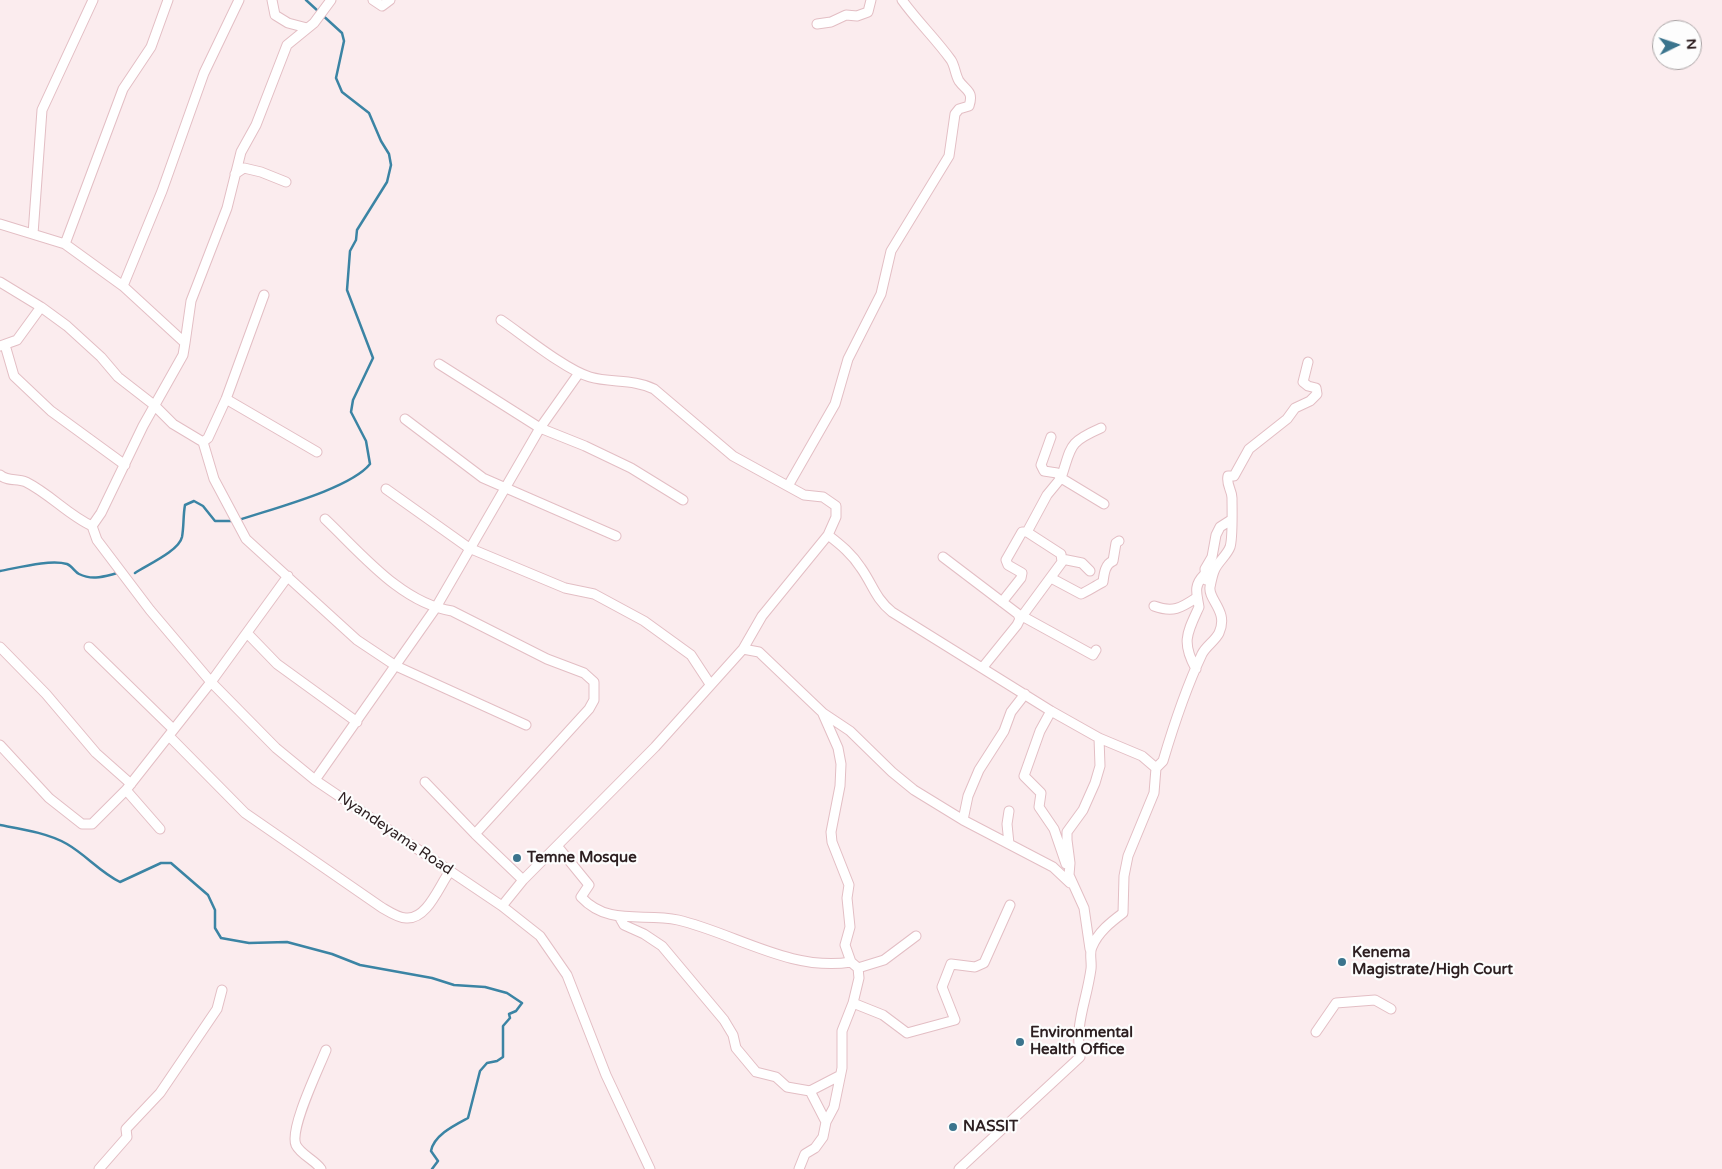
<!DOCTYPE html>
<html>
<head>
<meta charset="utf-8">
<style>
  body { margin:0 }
  #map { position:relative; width:1722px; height:1169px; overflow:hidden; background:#fbecee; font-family:"Varela Round",sans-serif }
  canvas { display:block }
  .north { position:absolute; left:1652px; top:20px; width:50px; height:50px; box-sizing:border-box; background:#fdfdfd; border:1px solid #aaa4a5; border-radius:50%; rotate:86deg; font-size:14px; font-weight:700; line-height:20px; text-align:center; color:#2d1f21 }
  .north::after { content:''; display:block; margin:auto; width:18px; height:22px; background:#3b748d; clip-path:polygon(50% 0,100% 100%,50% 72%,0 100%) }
</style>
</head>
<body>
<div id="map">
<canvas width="1722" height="1169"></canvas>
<div class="north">N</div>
</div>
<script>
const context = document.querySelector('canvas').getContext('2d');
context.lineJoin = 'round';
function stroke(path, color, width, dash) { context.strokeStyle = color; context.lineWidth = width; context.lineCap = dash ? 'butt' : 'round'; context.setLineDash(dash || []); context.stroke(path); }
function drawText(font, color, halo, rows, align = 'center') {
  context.font = font + ' "Varela Round",sans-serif'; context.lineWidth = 4.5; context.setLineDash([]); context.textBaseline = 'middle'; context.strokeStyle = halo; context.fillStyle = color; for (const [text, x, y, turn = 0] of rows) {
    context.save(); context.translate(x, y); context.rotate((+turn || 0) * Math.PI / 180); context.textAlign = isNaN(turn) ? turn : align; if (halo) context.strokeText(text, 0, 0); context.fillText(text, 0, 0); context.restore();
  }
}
stroke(new Path2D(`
  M 239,520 C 271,509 350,489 370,464 L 366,441 L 351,412 L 353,400 L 373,358 L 347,290 L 350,251 L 356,240 L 357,230 L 387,182 L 391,165 L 389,154 L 381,141 L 369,113 L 342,92 L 336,78 L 344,41 L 342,33 L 306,0
  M 0,571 C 17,568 50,559 67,564 C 72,566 75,572 79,574 C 93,581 105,576 118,573
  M 135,573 C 147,565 179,551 182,537 C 184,526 183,516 185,505 L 194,501 L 203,506 L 215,521 L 233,521
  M 0,825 C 21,829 48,833 67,844 C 86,855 100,872 120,882 L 161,863 L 171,863 L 208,895 L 215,910 L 215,928 L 221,938 L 249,943 L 287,942 L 332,954 L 360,965 L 432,978 L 454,985 L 485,987 L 507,993 L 522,1003 L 516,1011 L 509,1014 L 510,1018 L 503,1026 L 503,1057 L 497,1061 L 487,1063 L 480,1071 L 468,1118 C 455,1125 434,1135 431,1151 L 438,1161 L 432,1169`), '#3b84a4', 2.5);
const minor = new Path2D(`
  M 272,0 L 275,15 L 288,23 L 307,28
  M 373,0 L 382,6 L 390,0
  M 817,24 L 831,22 L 846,15 L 857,16 L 868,12 L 871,0
  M 235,174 L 244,168 L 261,172 L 286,182
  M 0,224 L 65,244 L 123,286 L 185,343 L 183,355 L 143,426 L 101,513 L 92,526
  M 33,234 L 42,110 L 93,0
  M 65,244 L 123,89 L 151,47 L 168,0
  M 0,282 L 41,307 L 67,326 L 101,357 L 118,377 L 154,405 L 173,424 L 203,442
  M 123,286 L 162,191 L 204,73 L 239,0
  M 501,320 C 523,335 566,370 590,377 C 611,383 634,379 654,389 L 733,456 L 804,495 L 823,497 L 836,506 L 836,517 L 828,535 L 762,616 L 743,649 L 655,747 L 523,880 L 502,906
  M 185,343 L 191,301 L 227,208 L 241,152 L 256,125 L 287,45 L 314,23 L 331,0
  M 5,345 L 14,376 L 51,411 L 125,465
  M 0,346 L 17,340 L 41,307
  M 439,364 L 540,428 L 585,446 L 631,468 L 683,500
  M 226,399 L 317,452
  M 405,419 L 483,478 L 616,536
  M 1051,437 L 1041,465 L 1044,471 L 1057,473 L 1061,478 C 1072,446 1067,443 1101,428
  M 203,442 L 214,479 L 246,539 L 357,640 L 396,666 L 526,725
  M 203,442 L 208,438 L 226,399 L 264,295
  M 0,475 C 8,482 17,478 26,482 C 50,494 68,515 92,526
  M 788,486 L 835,404 L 848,359 L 881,294 L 891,251 L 949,156 L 955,114 L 959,109 L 969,106 C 974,91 966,91 959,81 C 955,74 955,66 951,60 C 936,39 917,21 902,0
  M 386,489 L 469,548 L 565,588 L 594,594 L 644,621 L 691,655 L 710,684
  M 325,519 C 361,553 401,603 452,611 L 547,659 L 584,673 L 594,682 L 594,700 L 589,709 L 475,834
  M 92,526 L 97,540 L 150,610 L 211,682 L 276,748 L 315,780 L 502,906 L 540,936 L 567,975 L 606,1075 L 650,1169
  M 1027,532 L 1047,495 L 1061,478 L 1104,504
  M 828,535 C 841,545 852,554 861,568 C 873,585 875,598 892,612 L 1051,711 L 1099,738 L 1142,756 L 1156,768
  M 943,557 L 1018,614 L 1020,619 L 1017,625 L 983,667
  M 1062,559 L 1082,563 L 1090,571
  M 1051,578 L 1081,594 C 1088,591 1095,586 1103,582 C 1104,574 1105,564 1113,561 L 1116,543 L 1119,541
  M 1206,580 L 1205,569 L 1212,557 L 1216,535 L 1220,527 L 1231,520
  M 1002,602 L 1021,578 L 1022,573 L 1008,565 L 1006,560 L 1022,532 L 1027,532 L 1061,554 L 1062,562 L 1020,619
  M 1154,606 C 1173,613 1181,608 1196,598
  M 1022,616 L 1093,655 L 1096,650
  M 247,633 L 277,664 L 357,722
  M 0,647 L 46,694 L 96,753 L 131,784
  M 89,647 L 173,729
  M 743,649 L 759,652 L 823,713 L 850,731 L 892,772 L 914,790 L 963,820 L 968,796 L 979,770 L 1004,731 L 1011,712 L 1025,694
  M 1196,669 C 1181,642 1187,633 1199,607 C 1197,594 1193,586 1204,575
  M 1051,711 L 1040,731 L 1024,776 L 1041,793 L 1039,807 L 1054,829 L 1066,864
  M 823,714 L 838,748 L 841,764 L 840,786 L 831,832 L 832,842 L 849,885 L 847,898 L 850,927 L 845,945 L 851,962
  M 169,736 L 245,813 L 381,907 C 388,911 398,918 406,918 C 427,920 439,886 450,871
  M 0,745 L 49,798 L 82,824 L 92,824 L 126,790 L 211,682 L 288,576
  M 315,780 L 435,609 L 540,428 L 579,373
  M 425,782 L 475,834 L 523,880
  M 126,790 L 160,829
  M 1009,811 L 1007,824 L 1009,844
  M 963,820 L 1053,867 L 1070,883
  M 558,847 L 589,885 L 581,897 C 609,927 644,912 678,920 C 734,933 791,972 851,962 L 858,968 L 884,960 L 916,936
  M 620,918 L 624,925 L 644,934 L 662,946 L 724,1020 L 733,1035 L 736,1048 L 756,1072 L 776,1077 L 787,1087 L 810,1091
  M 1090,949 L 1084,908 L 1069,875 L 1070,863 L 1067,840 L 1067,832 L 1083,810 L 1095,783 L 1100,766 L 1099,738
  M 858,968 L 859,978 L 853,1003 L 883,1015 L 907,1033 L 955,1020 L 942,987 L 951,964 L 975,967 L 984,963 L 1010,905
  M 1316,1032 L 1336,1003 L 1375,1000 L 1391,1009
  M 826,1122 L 810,1091 L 839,1076
  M 99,1169 L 127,1137 L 126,1129 L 160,1093 L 217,1009 L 222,990
  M 321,1169 C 315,1160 301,1155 296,1145 C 289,1129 319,1068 326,1050
  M 799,1169 L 805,1154 L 815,1148 L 823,1137 L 826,1122 L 834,1107 L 842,1068 L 842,1031 L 853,1003
  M 959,1169 L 1080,1057 C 1075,1021 1086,1004 1091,969 C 1092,962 1089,953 1092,947 C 1098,932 1111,922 1123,913 L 1124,876 L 1128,856 L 1154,793 L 1156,768 L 1163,761 C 1174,724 1186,688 1202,654 C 1206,646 1215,641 1219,633 C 1229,611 1208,600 1210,587 C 1211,582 1213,573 1215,569 C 1219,561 1227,555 1230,547 C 1233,538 1232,508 1232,498 C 1232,490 1226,485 1228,476 L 1234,476 L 1249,449 L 1287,419 L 1295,408 L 1310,401 L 1317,394 L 1316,388 L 1308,386 L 1303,382 L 1308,362`);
stroke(minor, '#e3bec4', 11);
stroke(minor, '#fff', 9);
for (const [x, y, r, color] of [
  [517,858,5,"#3b748d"],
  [1342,962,5,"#3b748d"],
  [1020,1042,5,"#3b748d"],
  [953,1127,5,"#3b748d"]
]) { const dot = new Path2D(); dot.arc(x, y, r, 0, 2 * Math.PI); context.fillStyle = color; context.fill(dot); stroke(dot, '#fdfdfd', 2); }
drawText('15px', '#2d1f21', '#fdfdfd', [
  ["Nyandeyama Road",395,834,34]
]);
drawText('bold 15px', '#2d1f21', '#fdfdfd', [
  ["Temne Mosque",527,858],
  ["Kenema",1352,953],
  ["Magistrate/High Court",1352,970],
  ["Environmental",1030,1033],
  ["Health Office",1030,1050],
  ["NASSIT",963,1127]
], 'left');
</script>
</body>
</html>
